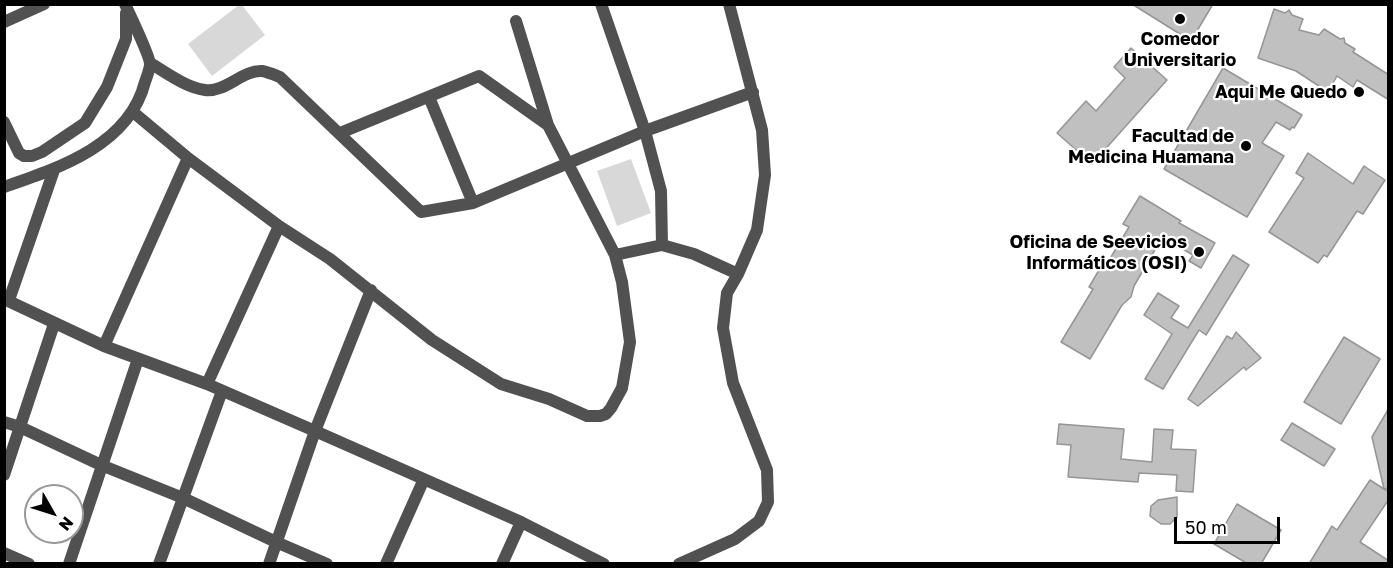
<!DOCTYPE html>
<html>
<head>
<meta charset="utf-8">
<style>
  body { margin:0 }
  #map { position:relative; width:1393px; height:568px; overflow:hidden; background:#fff; font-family:"Golos Text",sans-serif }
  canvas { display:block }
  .frame { position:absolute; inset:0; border:6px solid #000; pointer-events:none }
  .north { position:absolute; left:24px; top:484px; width:60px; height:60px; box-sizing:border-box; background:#fff; border:2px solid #999; border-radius:50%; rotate:129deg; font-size:16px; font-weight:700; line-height:24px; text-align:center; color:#000 }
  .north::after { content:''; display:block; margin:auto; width:21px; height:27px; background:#000; clip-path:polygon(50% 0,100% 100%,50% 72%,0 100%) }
  .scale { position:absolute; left:1174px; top:517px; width:106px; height:27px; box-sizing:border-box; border:3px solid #000; border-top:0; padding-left:8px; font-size:18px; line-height:21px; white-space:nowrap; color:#000; -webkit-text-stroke:4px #fff; paint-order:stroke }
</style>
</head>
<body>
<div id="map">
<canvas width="1393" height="568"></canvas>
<div class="frame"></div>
<div class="north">N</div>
<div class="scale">50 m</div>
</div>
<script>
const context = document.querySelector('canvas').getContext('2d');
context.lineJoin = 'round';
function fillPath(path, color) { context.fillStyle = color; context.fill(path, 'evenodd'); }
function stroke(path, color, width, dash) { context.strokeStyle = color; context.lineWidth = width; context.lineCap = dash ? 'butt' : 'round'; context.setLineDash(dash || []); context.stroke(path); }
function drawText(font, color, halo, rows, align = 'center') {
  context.font = font + ' "Golos Text",sans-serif'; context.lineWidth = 4.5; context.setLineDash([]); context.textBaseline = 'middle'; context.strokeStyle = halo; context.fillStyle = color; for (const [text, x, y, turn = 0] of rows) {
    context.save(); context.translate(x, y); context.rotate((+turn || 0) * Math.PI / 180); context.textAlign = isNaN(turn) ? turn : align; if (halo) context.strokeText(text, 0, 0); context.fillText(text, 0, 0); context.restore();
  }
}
fillPath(new Path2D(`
  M 239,5 L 242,5 L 265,35 L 212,76 L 188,44 Z
  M 631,159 L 651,213 L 617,226 L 597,171 Z`), '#d8d8d8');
const building = new Path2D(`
  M 1132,4 L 1213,4 L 1191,41 Z
  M 1274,9 L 1285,13 L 1289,10 L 1292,15 L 1303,19 L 1299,30 L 1319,35 L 1324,29 L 1340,39 L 1344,38 L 1345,43 L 1355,49 L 1353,52 L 1389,75 L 1389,100 L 1357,80 L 1353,87 L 1337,76 L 1328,92 L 1296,71 L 1258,58 Z
  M 1131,48 L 1167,80 L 1092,164 L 1057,133 L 1086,101 L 1096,111 L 1125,78 L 1114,67 Z
  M 1223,68 L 1302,115 L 1294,128 L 1292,127 L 1290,130 L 1276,122 L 1262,143 L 1284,156 L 1247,217 L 1164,169 Z
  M 1308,153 L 1353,184 L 1364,166 L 1385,180 L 1363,214 L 1357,211 L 1327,257 L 1324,255 L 1318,263 L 1269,232 L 1304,178 L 1296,173 Z
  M 1140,196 L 1181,221 L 1179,223 L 1215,243 L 1201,268 L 1189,261 L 1193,255 L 1169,241 L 1167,245 L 1160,241 L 1134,286 L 1131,297 L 1122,305 L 1090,359 L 1061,342 L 1093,289 L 1089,287 L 1102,265 L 1105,267 L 1129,227 L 1123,224 Z
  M 1233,255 L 1249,265 L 1206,335 L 1199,330 L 1163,389 L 1145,379 L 1172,334 L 1144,315 L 1158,293 L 1179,306 L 1171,318 L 1188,328 Z
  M 1236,332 L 1261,358 L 1246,370 L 1244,367 L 1198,406 L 1188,399 L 1227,336 L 1232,339 Z
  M 1344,337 L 1380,359 L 1341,424 L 1304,402 Z
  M 1389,408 L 1389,488 L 1384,489 L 1389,492 L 1389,499 L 1360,542 L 1389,561 L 1389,564 L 1309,564 L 1332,526 L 1337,530 L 1370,480 L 1384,489 L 1372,437 Z
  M 1292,423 L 1335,449 L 1324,466 L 1281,440 Z
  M 1059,424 L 1124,429 L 1121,459 L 1152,462 L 1154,429 L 1173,430 L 1171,449 L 1196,450 L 1193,492 L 1176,491 L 1177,475 L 1139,473 L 1138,482 L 1068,477 L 1071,445 L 1057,444 Z
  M 1177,497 L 1177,517 L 1170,524 L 1161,524 L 1150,516 L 1151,506 L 1158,500 Z
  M 1237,504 L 1281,530 L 1261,564 L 1248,564 L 1214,544 Z`);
fillPath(building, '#c0c0c0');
stroke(building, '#959595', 1.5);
stroke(new Path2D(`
  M 601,4 L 645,131 L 661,191 L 662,245
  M 516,21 L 548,125
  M 4,22 L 44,4
  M 150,63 C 167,73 185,87 205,90 C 225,93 242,70 262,71 C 268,72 275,75 280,77 L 421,212 L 473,203 L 645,131 L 753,92
  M 429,97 L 473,203
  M 133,112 L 188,158 L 279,226 L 330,259 L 432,340 L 501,384 L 549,399 L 587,416 L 600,416 L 606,414 L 611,408 L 622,388 L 630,342 L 622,282 L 615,255 L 548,125 L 479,76 L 340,133
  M 4,122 L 19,153 L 24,156 L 32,156 L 42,152 L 85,123 L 107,87 L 126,39 L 126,13
  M 4,187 C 59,168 129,145 145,82 C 147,76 150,69 150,64 C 150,56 130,15 125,4
  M 615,255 L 662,245 L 694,254 L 738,274
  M 4,299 L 104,346 L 207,384 L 315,431 L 521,522 L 604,564
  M 9,300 L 54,170
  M 104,346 L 188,158
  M 207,384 L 279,226
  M 4,422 L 20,427 L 101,465 L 183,498 L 276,542 L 327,564
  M 4,475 L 54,324
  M 4,553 L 29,564
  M 69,564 L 138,359
  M 159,564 L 222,391
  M 269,564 L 315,431 L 371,290
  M 386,564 L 424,479
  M 502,564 L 521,522
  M 679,564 L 735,539 L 759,521 L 768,502 L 767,470 L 733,383 L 723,328 L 727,293 L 738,274 L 757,230 L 765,175 L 762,130 L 729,4`), '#515151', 12);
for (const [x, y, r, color] of [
  [1180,19,6,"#000"],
  [1359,92,6,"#000"],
  [1246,146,6,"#000"],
  [1199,252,6,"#000"]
]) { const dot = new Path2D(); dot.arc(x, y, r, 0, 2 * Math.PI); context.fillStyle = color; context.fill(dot); stroke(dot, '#fff', 2); }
drawText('bold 18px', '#000', '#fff', [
  ["Comedor",1180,39,"center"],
  ["Universitario",1180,60,"center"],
  ["Aqui Me Quedo",1347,92],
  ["Facultad de",1234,136],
  ["Medicina Huamana",1234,157],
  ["Oficina de Seevicios",1187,242],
  ["Informáticos (OSI)",1187,263]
], 'right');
</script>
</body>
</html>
